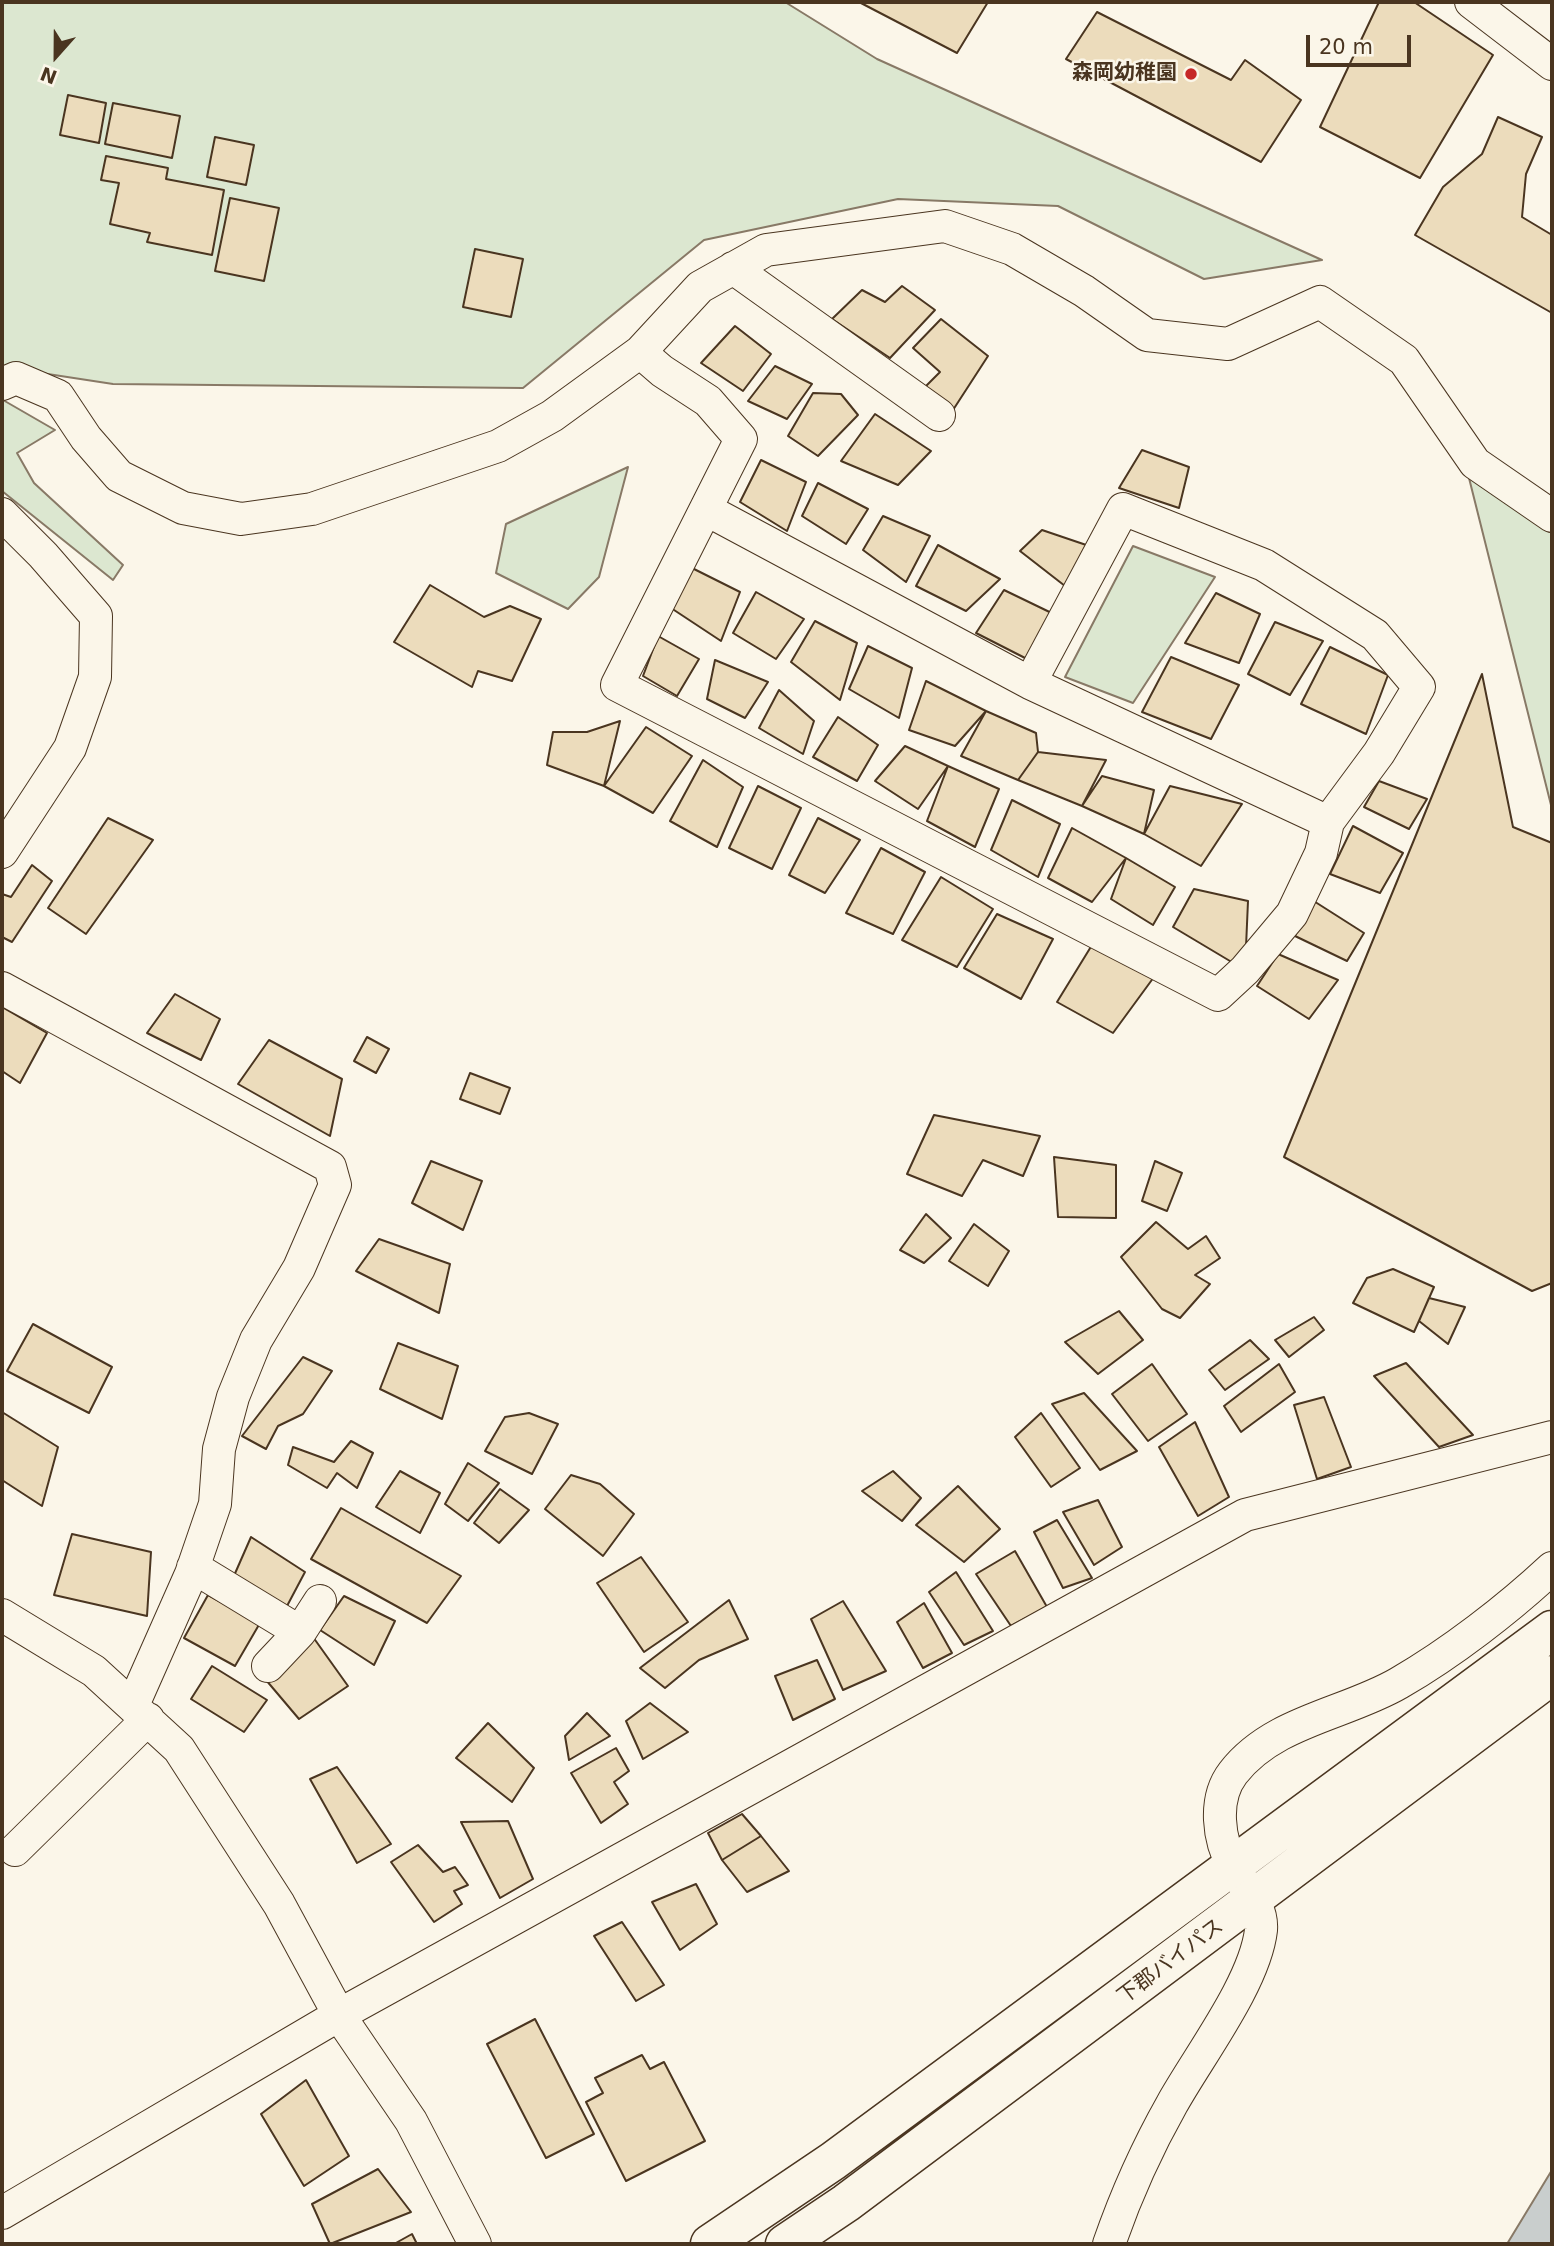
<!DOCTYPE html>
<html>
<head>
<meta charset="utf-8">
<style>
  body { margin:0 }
  #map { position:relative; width:1554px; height:2246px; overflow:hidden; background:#fbf6e9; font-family:"DejaVu Sans",sans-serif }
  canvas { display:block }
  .frame { position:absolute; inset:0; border:4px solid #4a3520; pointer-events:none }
  .north { position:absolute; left:21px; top:21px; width:70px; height:70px; -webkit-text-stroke:5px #fbf6e9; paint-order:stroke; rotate:201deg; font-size:19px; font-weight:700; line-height:28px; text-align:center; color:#4a3520 }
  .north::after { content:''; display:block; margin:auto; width:24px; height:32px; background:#4a3520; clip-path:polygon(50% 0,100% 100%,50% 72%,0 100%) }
  .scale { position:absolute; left:1306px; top:35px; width:105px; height:32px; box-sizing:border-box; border:4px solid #4a3520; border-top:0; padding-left:9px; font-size:21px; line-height:24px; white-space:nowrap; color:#4a3520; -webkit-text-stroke:5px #fbf6e9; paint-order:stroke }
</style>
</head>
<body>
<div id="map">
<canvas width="1554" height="2246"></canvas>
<div class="frame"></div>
<div class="north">N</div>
<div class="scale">20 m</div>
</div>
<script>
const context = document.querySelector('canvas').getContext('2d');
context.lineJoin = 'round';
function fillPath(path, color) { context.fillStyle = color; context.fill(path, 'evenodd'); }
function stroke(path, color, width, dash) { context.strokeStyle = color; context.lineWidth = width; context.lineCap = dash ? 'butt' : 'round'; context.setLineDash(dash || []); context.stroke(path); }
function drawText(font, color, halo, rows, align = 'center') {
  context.font = font + ' "DejaVu Sans","Noto Sans JP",sans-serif'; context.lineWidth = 5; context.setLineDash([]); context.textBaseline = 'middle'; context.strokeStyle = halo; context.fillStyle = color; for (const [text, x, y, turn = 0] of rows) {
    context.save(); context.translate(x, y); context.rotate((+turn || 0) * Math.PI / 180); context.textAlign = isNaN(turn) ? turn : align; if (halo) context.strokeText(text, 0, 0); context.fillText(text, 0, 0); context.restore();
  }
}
const green = new Path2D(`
  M 2,2 L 785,2 L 877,59 L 1322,260 L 1204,279 L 1058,206 L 898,199 L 704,240 L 523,388 L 113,384 L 2,367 Z
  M 3,400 L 55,430 L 17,453 L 34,483 L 123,565 L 113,580 L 2,491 Z
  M 628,467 L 599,577 L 568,609 L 496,573 L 506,524 Z
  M 1468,474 L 1552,516 L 1552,809 Z
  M 1133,546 L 1215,577 L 1133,703 L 1065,677 Z`);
fillPath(green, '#dce7d0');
stroke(green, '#887966', 2);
const water = new Path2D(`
  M 1552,2170 L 1552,2244 L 1507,2244 Z`);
fillPath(water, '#c9cecd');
stroke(water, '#887966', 2);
const building = new Path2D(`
  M 859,2 L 988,2 L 957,53 Z
  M 1379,2 L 1414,2 L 1493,55 L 1420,178 L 1320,127 Z
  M 1097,12 L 1231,80 L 1245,60 L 1301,100 L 1261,162 L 1066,59 Z
  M 68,95 L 106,103 L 99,143 L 60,135 Z
  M 113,103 L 180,116 L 172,158 L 105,144 Z
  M 1498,117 L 1542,137 L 1526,174 L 1522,217 L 1552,235 L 1552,313 L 1415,235 L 1443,187 L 1482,154 Z
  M 215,137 L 254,145 L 246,185 L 207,177 Z
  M 106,156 L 168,168 L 166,179 L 224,190 L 212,255 L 147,242 L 150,233 L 110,224 L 119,183 L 101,180 Z
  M 230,198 L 279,208 L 264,281 L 215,271 Z
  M 475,249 L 523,259 L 511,317 L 463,307 Z
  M 902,286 L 935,310 L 890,358 L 832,319 L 862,290 L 885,302 Z
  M 941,319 L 988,356 L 953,410 L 922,390 L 940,372 L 913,348 Z
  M 735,326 L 771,354 L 743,391 L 701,363 Z
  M 775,366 L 812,384 L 787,419 L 748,401 Z
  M 813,393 L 841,394 L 858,415 L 818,456 L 788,436 Z
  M 875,414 L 931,451 L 898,485 L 841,461 Z
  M 1142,450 L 1189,467 L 1179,508 L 1119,488 Z
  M 761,460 L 806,482 L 787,531 L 740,502 Z
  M 818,483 L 868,509 L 846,544 L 802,516 Z
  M 883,516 L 930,536 L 906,582 L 863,550 Z
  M 1042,530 L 1101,550 L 1065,586 L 1020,551 Z
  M 938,545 L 1000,579 L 966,611 L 916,586 Z
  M 692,568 L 740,592 L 721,641 L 671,608 Z
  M 430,585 L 484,617 L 510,606 L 541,619 L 512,681 L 478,671 L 472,687 L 394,642 Z
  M 1004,590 L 1064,619 L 1027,659 L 976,633 Z
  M 756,592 L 804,619 L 776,659 L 733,633 Z
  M 1216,593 L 1260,614 L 1239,663 L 1185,643 Z
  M 815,621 L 857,643 L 840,700 L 791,662 Z
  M 1275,622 L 1323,641 L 1290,695 L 1248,674 Z
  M 658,636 L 699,659 L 677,696 L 643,676 Z
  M 868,646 L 912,668 L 899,718 L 849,689 Z
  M 1330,647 L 1388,675 L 1366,734 L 1301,704 Z
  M 1171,657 L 1239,685 L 1211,739 L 1142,712 Z
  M 715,660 L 768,682 L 745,718 L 707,699 Z
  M 1482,674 L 1513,827 L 1552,843 L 1552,1283 L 1532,1291 L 1284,1157 Z
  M 926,681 L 986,711 L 955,746 L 909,730 Z
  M 779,690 L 814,721 L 803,754 L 759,728 Z
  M 986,711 L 1036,733 L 1038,752 L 1018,780 L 961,756 Z
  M 838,717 L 878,745 L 857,781 L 813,757 Z
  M 620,721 L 604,786 L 547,765 L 553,732 L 587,732 Z
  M 646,727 L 692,756 L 653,813 L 604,786 Z
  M 905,746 L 948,766 L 918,809 L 875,781 Z
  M 1038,752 L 1106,760 L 1082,806 L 1018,780 Z
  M 703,760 L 743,787 L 717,847 L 670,821 Z
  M 948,766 L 999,789 L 975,847 L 927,821 Z
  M 1102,776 L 1154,790 L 1144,834 L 1082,806 Z
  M 1379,781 L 1427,799 L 1409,829 L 1364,807 Z
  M 758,786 L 801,808 L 772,869 L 729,848 Z
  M 1170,786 L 1242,804 L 1201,866 L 1144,834 Z
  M 1012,800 L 1060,824 L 1038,877 L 991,850 Z
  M 108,818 L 153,840 L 86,934 L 48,908 Z
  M 818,818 L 860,840 L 825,893 L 789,875 Z
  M 1353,826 L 1403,853 L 1380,893 L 1330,874 Z
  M 1072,828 L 1126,858 L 1092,902 L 1048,878 Z
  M 881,848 L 925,872 L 893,934 L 846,913 Z
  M 1126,858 L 1175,887 L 1153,925 L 1111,899 Z
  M 32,865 L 52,881 L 12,942 L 2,937 L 2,894 L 11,897 Z
  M 941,877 L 993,909 L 957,967 L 902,940 Z
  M 1194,889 L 1248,901 L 1245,970 L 1173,927 Z
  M 1309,898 L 1364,933 L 1347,961 L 1295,936 Z
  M 997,914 L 1053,939 L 1021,999 L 964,968 Z
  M 1092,945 L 1154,977 L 1113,1033 L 1057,1002 Z
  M 1278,954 L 1338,980 L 1309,1019 L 1257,986 Z
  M 175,994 L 220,1019 L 201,1060 L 147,1033 Z
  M 2,1007 L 47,1033 L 20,1083 L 2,1071 Z
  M 367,1037 L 389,1049 L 376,1073 L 354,1061 Z
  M 269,1040 L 342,1079 L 330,1136 L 238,1084 Z
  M 470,1073 L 510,1088 L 500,1114 L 460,1099 Z
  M 934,1115 L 1040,1136 L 1023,1176 L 983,1160 L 962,1196 L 907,1174 Z
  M 1054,1157 L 1116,1165 L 1116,1218 L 1058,1217 Z
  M 431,1161 L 482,1181 L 463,1230 L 412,1203 Z
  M 1155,1161 L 1182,1173 L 1167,1211 L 1142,1201 Z
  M 926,1214 L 951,1238 L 924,1263 L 900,1250 Z
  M 1156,1222 L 1188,1249 L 1206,1236 L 1220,1258 L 1195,1275 L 1210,1284 L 1180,1318 L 1162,1309 L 1121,1257 Z
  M 974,1224 L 1009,1251 L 988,1286 L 949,1261 Z
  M 379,1239 L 450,1264 L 439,1313 L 356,1271 Z
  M 1393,1269 L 1434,1287 L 1414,1332 L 1353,1303 L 1367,1278 Z
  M 1429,1298 L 1465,1307 L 1448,1344 L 1419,1321 Z
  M 1119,1311 L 1143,1340 L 1098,1374 L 1065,1342 Z
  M 1314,1317 L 1324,1330 L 1289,1357 L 1275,1340 Z
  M 33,1324 L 112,1367 L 89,1413 L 7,1371 Z
  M 1250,1340 L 1269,1359 L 1225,1390 L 1209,1370 Z
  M 398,1343 L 458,1366 L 442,1419 L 380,1389 Z
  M 303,1357 L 332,1371 L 303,1414 L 278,1426 L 266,1449 L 242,1436 Z
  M 1406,1363 L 1473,1435 L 1439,1447 L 1374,1376 Z
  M 1152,1364 L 1187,1414 L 1148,1441 L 1112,1394 Z
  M 1279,1364 L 1295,1392 L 1241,1432 L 1224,1406 Z
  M 1084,1393 L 1137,1451 L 1100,1470 L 1052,1404 Z
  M 1324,1397 L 1351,1467 L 1317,1479 L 1294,1405 Z
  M 2,1412 L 58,1447 L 42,1506 L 2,1480 Z
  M 529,1413 L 558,1424 L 532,1474 L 485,1451 L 505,1417 Z
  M 1041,1413 L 1080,1468 L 1051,1487 L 1015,1437 Z
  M 1195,1422 L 1229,1497 L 1198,1516 L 1159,1447 Z
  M 351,1441 L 373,1453 L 357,1488 L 337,1473 L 327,1488 L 288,1465 L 293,1447 L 334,1462 Z
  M 468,1463 L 499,1483 L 468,1521 L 445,1504 Z
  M 400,1471 L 440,1493 L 420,1533 L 376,1507 Z
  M 893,1471 L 921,1498 L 902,1521 L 862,1491 Z
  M 571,1475 L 600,1484 L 634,1514 L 603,1556 L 545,1509 Z
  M 958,1486 L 1000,1529 L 964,1562 L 916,1525 Z
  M 500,1489 L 529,1510 L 499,1543 L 474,1523 Z
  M 1098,1500 L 1122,1547 L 1094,1565 L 1063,1512 Z
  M 341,1508 L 461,1576 L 427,1623 L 311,1559 Z
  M 1057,1520 L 1092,1578 L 1063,1588 L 1034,1532 Z
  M 72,1534 L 151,1552 L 147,1616 L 54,1595 Z
  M 251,1537 L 305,1572 L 287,1606 L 233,1578 Z
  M 1015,1551 L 1047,1607 L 1011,1626 L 976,1574 Z
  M 641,1557 L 688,1622 L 644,1652 L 597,1583 Z
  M 956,1572 L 993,1631 L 964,1645 L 929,1592 Z
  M 208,1595 L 260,1623 L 235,1666 L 184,1638 Z
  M 344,1596 L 395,1621 L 374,1665 L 320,1630 Z
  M 729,1600 L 748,1639 L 699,1660 L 665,1688 L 640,1668 Z
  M 843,1601 L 886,1671 L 843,1690 L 811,1619 Z
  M 924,1603 L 952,1653 L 923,1668 L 897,1622 Z
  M 313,1637 L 348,1686 L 299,1719 L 266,1680 Z
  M 817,1660 L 835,1699 L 793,1720 L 775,1676 Z
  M 212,1666 L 267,1700 L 244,1732 L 191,1699 Z
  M 650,1703 L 688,1732 L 643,1759 L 626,1721 Z
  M 587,1713 L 610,1736 L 569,1760 L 565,1736 Z
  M 488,1723 L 534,1768 L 512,1802 L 456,1758 Z
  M 616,1748 L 629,1771 L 614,1782 L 628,1804 L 601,1823 L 571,1773 Z
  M 337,1767 L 391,1844 L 357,1863 L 310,1779 Z
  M 742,1814 L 761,1836 L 722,1860 L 708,1833 Z
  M 508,1821 L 533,1879 L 500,1898 L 461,1822 Z
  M 761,1836 L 789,1871 L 747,1892 L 722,1860 Z
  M 418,1845 L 443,1872 L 455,1867 L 468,1885 L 454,1891 L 462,1904 L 434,1922 L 391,1862 Z
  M 696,1884 L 717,1924 L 680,1950 L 652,1902 Z
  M 622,1922 L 664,1985 L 636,2001 L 594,1936 Z
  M 535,2019 L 594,2134 L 546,2158 L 487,2044 Z
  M 642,2055 L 650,2069 L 664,2062 L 705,2141 L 626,2181 L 586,2102 L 603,2093 L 595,2078 Z
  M 306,2080 L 349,2156 L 304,2186 L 261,2114 Z
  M 378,2169 L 411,2212 L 330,2244 L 312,2204 Z
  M 412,2234 L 417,2244 L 394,2244 Z`);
fillPath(building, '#ecdcbc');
stroke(building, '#4a3520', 2);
const minor = new Path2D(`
  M 1471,2 L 1552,64
  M 733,268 L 939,415
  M 640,352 L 662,371 L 708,401 L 741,439 L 617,685 L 1218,995 L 1245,970 L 1292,914 L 1321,853 L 1328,822 L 1379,753 L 1419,687 L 1375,635 L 1264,565 L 1123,509 L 1030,683
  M 2,384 L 16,378 L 58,396 L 86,438 L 119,476 L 183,508 L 241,519 L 312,509 L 498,446 L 552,416 L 640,352 L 700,287 L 766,250 L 945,226 L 1012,249 L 1084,291 L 1147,335 L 1228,344 L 1320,302 L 1404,360 L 1475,463 L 1552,516
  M 707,510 L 1030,683 L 1328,822
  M 2,514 L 43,555 L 96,616 L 95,677 L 70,748 L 2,852
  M 2,988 L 330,1167 L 335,1185 L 299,1268 L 256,1340 L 233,1397 L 219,1449 L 215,1504 L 191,1574 L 133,1705
  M 193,1567 L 300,1632 L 268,1666
  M 2,1615 L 94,1671 L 179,1749 L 279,1904 L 339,2015 L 411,2121 L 475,2244
  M 300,1632 L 320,1601
  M 15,1850 L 148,1719
  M 2,2213 L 339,2015 L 1245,1515 L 1552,1437
  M 1109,2244 C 1126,2195 1146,2150 1172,2104 C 1198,2057 1255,1983 1261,1930 C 1263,1907 1245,1887 1234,1868 C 1218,1840 1213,1799 1233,1773 C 1273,1721 1346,1714 1399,1683 C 1451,1653 1508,1609 1552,1568`);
const tertiary = new Path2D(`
  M 710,2244 L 833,2161 L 1552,1630
  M 785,2244 L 846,2203 L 1552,1675`);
stroke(minor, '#4a3520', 34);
stroke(tertiary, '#4a3520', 41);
stroke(minor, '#fbf6e9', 32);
stroke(tertiary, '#fbf6e9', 38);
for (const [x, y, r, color] of [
  [1191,74,7,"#c62828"]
]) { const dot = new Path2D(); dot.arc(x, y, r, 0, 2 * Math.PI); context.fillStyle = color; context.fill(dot); stroke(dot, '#fbf6e9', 2.5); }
drawText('bold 21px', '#4a3520', '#fbf6e9', [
  ["森岡幼稚園",1177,74]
], 'right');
drawText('21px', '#4a3520', '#fbf6e9', [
  ["下郡バイパス",1171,1962,-37]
]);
</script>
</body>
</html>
